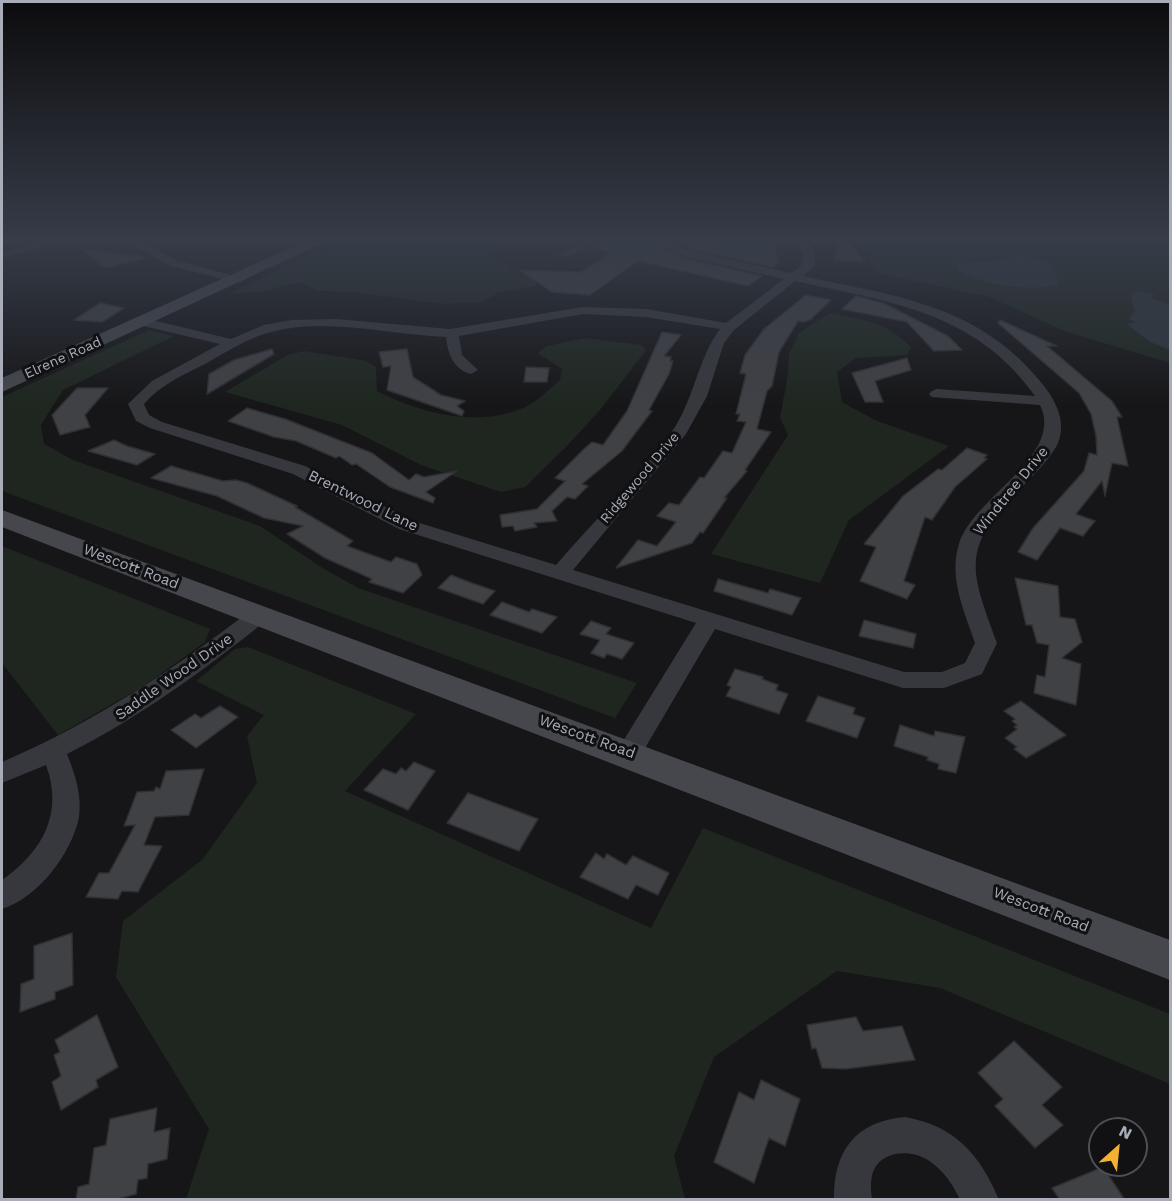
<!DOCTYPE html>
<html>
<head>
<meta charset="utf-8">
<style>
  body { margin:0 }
  #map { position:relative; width:1172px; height:1201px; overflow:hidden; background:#161618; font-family:"Work Sans",sans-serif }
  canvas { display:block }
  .frame { position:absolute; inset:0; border:3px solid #a8adb8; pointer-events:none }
  .north { position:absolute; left:1088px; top:1117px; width:60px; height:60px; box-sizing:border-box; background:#111113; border:2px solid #4d4f55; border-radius:50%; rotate:27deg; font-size:16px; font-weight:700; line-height:24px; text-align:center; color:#a8adb8 }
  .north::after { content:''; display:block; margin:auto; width:21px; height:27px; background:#f2b134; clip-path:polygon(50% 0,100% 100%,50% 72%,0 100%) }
</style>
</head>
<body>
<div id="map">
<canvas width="1172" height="1201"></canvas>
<div class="frame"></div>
<div class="north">N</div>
</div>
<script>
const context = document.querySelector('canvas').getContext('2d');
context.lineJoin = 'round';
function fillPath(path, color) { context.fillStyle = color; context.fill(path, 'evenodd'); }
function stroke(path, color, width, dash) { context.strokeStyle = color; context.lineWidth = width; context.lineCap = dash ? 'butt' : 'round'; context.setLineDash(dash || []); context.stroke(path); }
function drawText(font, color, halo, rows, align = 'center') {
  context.font = font + ' "Work Sans",sans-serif'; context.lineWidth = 6; context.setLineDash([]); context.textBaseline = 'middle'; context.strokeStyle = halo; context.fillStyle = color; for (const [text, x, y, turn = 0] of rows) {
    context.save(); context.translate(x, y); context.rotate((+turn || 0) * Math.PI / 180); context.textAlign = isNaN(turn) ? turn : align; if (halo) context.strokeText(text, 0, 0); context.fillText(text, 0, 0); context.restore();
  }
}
fillPath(new Path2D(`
  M 341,240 L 508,240 L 496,247 L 494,257 L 515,272 L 534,277 L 536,286 L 498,293 L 482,302 L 443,304 L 353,292 L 318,291 L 301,283 L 289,284 L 268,291 L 229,294 Z
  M 857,240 L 1170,240 L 1170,363 L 1064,331 L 990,297 L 876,273 Z
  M 830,313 C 863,320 887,322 911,347 L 907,355 L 856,358 L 837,372 L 842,402 L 877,421 L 949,446 L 849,520 L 820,583 L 711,554 L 788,435 L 780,418 L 788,374 L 789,354 L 799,333 Z
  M 149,330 L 174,336 L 63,390 L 41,425 L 44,444 L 73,460 L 260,526 L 321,567 L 358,588 L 637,683 L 615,718 L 2,491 L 2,397 Z
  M 585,338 L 641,345 L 646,350 L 600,410 L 567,446 L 525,487 L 501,492 L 421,465 L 342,425 L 225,392 L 288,355 L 304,351 L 366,361 L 376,367 L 377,391 C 420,413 476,428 523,408 C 536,403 549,389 560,380 L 562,369 L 538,353 L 547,346 Z
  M 2,546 L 210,629 L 205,642 L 144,686 L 58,735 L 2,663 Z
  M 248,647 L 416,714 L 345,791 L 651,928 L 703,828 L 1170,1014 L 1170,1084 L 940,988 L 837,971 L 714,1057 L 674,1156 L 685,1199 L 186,1199 L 209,1129 L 116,977 L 123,921 L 203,859 L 257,783 L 247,736 L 264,715 L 196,681 L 235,649 Z`), '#1e261f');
fillPath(new Path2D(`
  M 1016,255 C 1040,258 1054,256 1058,284 C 1036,293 976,284 957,269 L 957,263 L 1000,261 Z
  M 1138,291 L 1154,294 L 1152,298 L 1170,305 L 1170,350 L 1150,342 L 1127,324 L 1136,322 L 1129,319 L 1135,311 L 1131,299 L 1133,293 Z`), '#2c353c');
const building = new Path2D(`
  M 606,240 L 643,240 L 687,259 L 762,276 L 748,286 L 638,261 L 590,295 L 552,292 L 519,270 L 581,272 L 611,253 L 594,247 Z
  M 668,240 L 772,240 L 778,258 L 776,260 L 780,261 L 773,267 L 695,250 Z
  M 837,241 L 848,241 L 865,262 L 835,260 Z
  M 82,249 L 146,257 L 146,258 L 105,268 Z
  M 806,295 L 831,300 L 811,319 L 804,322 L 798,321 L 779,352 L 772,386 L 767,391 L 757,429 L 771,432 L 745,470 L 747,471 L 724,498 L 727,498 L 703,533 L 700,532 L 692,543 L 616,568 L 638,540 L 657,546 L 676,522 L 657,516 L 669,503 L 679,505 L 700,477 L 704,478 L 723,451 L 732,453 L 746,422 L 737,421 L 740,414 L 736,414 L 746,374 L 740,373 L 745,355 L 764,329 Z
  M 856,296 L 883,303 L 948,336 L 962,350 L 934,351 L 907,322 L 842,309 Z
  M 100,303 L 124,308 L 102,322 L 74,320 Z
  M 1000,320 L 1057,346 L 1047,346 L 1112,401 L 1122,417 L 1117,417 L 1128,466 L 1112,463 L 1105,496 L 1102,481 L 1076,514 L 1095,521 L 1083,536 L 1060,528 L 1037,560 L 1018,552 L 1033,528 L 1084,471 L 1089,453 L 1097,455 L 1096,436 L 1091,414 L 1079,393 L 998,323 Z
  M 662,332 L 681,335 L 664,356 L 671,357 L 670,361 L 673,361 L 669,374 L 649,410 L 652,411 L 622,451 L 582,484 L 588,486 L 575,499 L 567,497 L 552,511 L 557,521 L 534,523 L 537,527 L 515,531 L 513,526 L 502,527 L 500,515 L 537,509 L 565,481 L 555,478 L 584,449 L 592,442 L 603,445 L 627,411 Z
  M 272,349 L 274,354 L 207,394 L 209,374 L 234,360 Z
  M 407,349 L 413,377 L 441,395 L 465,401 L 457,406 L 464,411 L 462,416 L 387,390 L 391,366 L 383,367 L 379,352 Z
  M 907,358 L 911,370 L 875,381 L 883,402 L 865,402 L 852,373 Z
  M 526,367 L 549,368 L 547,382 L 524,382 Z
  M 77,388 L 108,388 L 85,415 L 90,427 L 60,435 L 52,415 Z
  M 247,408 L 285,419 L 372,453 L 409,480 L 416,474 L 424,477 L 457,471 L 426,492 L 435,498 L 433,503 L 390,487 L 356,464 L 352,465 L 339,456 L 336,458 L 296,441 L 274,437 L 228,421 Z
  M 114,440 L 127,446 L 155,454 L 137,465 L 88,451 Z
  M 967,448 L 987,455 L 984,458 L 987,459 L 955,487 L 932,520 L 925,517 L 904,581 L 915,585 L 907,599 L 860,581 L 876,547 L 864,544 L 903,496 L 938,469 L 942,470 Z
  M 171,466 L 223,481 L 236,480 L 247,483 L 297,506 L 295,507 L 353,541 L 347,546 L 391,562 L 396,557 L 417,564 L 422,575 L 403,593 L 369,582 L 372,579 L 325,558 L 287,534 L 303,526 L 264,518 L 217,496 L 151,478 Z
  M 451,575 L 469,582 L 495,591 L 483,604 L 438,588 Z
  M 1015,578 L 1058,586 L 1060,617 L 1075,619 L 1082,642 L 1062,658 L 1081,664 L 1076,705 L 1034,693 L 1037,675 L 1045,677 L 1049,645 L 1037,643 L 1032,625 L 1026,625 Z
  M 718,579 L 768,593 L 770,589 L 801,598 L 792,615 L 714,591 Z
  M 502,602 L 529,612 L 532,609 L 557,617 L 542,633 L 490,615 Z
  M 864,620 L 916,634 L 913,648 L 859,636 Z
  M 591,621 L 611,628 L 606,634 L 634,643 L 622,659 L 607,654 L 604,658 L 591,653 L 600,640 L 580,634 Z
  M 735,669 L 763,677 L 762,679 L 778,685 L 776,690 L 788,694 L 779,714 L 726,696 L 731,687 L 727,685 Z
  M 818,696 L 855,708 L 853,714 L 865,718 L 857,738 L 806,721 Z
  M 1021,701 L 1066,735 L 1026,758 L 1014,749 L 1017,747 L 1005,738 L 1017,729 L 1014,727 L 1017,725 L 1012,721 L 1015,719 L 1004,711 Z
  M 220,706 L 238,717 L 196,748 L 171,730 L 195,714 L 201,718 Z
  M 900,725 L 934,736 L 935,731 L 965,737 L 956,773 L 938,769 L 939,764 L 927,760 L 928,757 L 894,746 Z
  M 414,762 L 435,771 L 408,810 L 364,790 L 383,769 L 396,774 L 401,768 L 406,771 Z
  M 204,769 L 189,815 L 155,817 L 144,845 L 162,846 L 138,892 L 122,891 L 118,899 L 86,897 L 99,873 L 109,873 L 135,825 L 124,826 L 137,792 L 154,791 L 156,787 L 160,789 L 166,771 Z
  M 468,793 L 538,819 L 519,851 L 447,823 Z
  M 596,853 L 604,859 L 607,854 L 626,865 L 633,856 L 669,873 L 658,895 L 636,885 L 628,899 L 580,877 Z
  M 72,933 L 73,985 L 55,992 L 55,999 L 20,1012 L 21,984 L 34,979 L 34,946 Z
  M 97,1015 L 118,1067 L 96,1080 L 98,1087 L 61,1110 L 52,1082 L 61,1076 L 54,1055 L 60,1052 L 55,1040 Z
  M 856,1017 L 863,1031 L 902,1026 L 915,1060 L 846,1069 L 822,1068 L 816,1048 L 812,1049 L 807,1025 Z
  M 1014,1041 L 1062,1087 L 1042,1105 L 1063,1125 L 1035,1148 L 995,1106 L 1003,1099 L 978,1073 Z
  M 761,1080 L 800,1099 L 785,1146 L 769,1138 L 754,1183 L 714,1162 L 739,1092 L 754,1100 Z
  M 157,1108 L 154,1132 L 170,1128 L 167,1159 L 148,1164 L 147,1178 L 138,1180 L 136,1194 L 114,1200 L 76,1200 L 78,1187 L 89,1184 L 94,1148 L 106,1145 L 110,1119 Z
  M 1103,1167 L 1125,1200 L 1060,1200 L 1052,1188 Z`);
fillPath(building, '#404145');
stroke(building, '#303034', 1.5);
fillPath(new Path2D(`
  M 49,240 L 68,240 L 2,258 L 2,252 Z
  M 126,240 L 139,240 L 178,261 L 246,279 L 240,283 L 170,266 Z
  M 589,240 L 604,240 L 567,257 L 557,255 Z
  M 645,240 L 661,240 L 694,252 L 791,273 L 802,265 L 803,254 L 796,240 L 807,240 L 815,254 L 814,266 L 803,276 C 896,296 981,305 1044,386 C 1057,403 1068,425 1056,447 C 1046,464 1030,478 1017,492 C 960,550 971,571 997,643 L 982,674 L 944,688 L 903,688 L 715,629 L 638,760 L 629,763 L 620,760 L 616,753 L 620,746 L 696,623 L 399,529 L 293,474 L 150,428 L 136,421 L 128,404 L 152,381 L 220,344 L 139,325 L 139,319 L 144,318 L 231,339 L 264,325 L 291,320 L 336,319 L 450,329 L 583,307 L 646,309 L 726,323 L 784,279 L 687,257 ZM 795,281 C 889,302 975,311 1035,396 L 937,389 L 932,391 L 929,394 L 932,397 L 1040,405 C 1065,456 973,497 959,544 C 948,577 965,613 975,643 L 965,663 L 942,672 L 904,672 L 573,570 L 686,434 L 707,396 L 724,343 L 734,330 ZM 583,314 L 646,317 L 720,329 C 697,360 694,401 671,433 C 638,478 593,522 556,565 L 413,521 L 305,466 L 162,422 L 149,415 L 144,404 C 160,385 183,375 205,364 C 226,352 248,338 271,332 C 328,317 388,335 446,337 C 448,354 453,369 471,374 L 478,370 L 462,355 L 459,336 Z
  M 259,608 L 267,610 L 270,615 L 267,620 C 204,670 139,718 67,754 C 75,774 82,795 79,817 C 72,853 38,898 2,909 L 2,880 C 42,852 64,814 46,765 L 2,783 L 2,762 C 93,723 173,670 251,610 Z
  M 905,1117 C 955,1126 980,1154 999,1200 L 960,1200 C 953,1184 943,1170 928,1160 C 911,1149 881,1150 873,1172 C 870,1181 871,1190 872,1200 L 834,1200 C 833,1151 856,1121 905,1117 Z`), '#37383d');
fillPath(new Path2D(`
  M 308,240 L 329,240 L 2,392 L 2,378 Z
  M 2,510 L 1170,940 L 1170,980 L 2,527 Z`), '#45474d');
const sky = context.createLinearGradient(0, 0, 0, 408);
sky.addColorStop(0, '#0c0c0d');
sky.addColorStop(0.59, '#363c48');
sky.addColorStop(1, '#363c4800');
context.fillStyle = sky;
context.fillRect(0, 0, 1172, 408);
drawText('14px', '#a8adb8', '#111113', [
  ["Elrene Road",63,358,-24],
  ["Ridgewood Drive",640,478,-50]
]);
drawText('15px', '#a8adb8', '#111113', [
  ["Windtree Drive",1011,491,-51],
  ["Brentwood Lane",363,501,26],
  ["Wescott Road",131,567,21],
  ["Saddle Wood Drive",174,677,-35],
  ["Wescott Road",587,737,20],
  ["Wescott Road",1041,910,21]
]);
</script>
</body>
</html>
